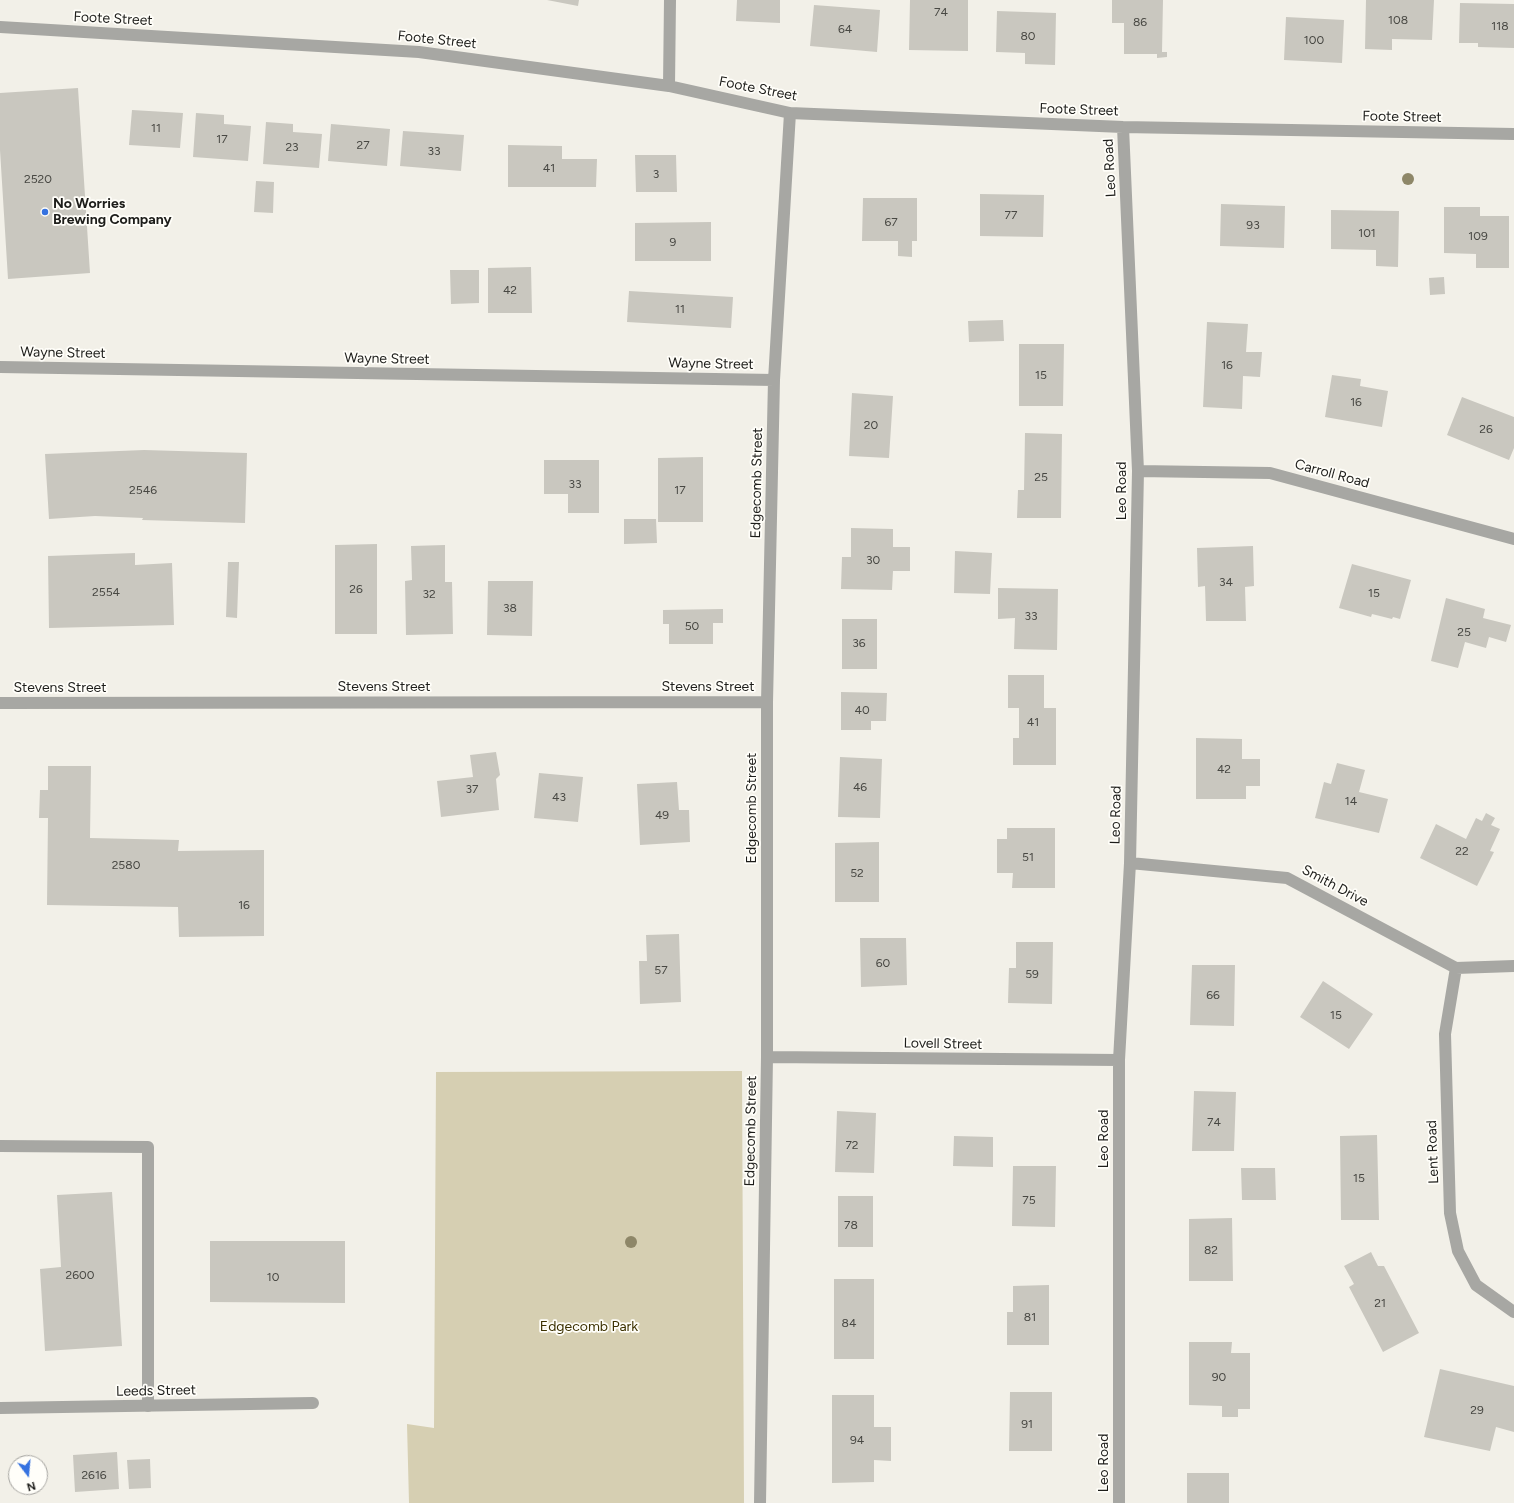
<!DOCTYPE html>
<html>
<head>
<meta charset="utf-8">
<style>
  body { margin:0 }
  #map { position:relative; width:1514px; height:1503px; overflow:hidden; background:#f2f0e8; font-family:Figtree,sans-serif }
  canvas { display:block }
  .north { position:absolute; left:8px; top:1455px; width:40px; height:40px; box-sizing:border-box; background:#fffef9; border:1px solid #a5a4a0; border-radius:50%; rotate:164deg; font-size:11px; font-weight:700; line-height:16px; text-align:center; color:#1d1d1a }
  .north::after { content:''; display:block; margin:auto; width:14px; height:18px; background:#3572e0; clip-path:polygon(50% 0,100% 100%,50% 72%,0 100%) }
</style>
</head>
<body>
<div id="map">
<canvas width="1514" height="1503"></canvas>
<div class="north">N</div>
</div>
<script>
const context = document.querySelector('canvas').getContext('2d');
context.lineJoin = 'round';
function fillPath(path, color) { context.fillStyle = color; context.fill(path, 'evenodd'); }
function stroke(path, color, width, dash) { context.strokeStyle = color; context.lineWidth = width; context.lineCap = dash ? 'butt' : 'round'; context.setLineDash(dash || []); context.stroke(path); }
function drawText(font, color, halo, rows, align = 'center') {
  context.font = font + ' Figtree,sans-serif'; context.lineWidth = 3.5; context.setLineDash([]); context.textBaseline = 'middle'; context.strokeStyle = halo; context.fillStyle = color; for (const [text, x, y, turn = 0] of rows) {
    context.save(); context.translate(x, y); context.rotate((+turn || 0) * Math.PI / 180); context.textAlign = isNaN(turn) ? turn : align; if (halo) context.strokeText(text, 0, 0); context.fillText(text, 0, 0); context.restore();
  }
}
fillPath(new Path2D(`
  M 742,1071 L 744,1503 L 409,1503 L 407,1424 L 434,1428 L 436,1072 Z`), '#d6cfb2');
fillPath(new Path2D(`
  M 547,0 L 579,0 L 578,6 Z
  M 737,0 L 780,0 L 780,23 L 736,21 Z
  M 910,0 L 968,0 L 968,51 L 909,50 Z
  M 1112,0 L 1163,0 L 1162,52 L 1167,52 L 1167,57 L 1157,58 L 1157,54 L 1124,54 L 1124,23 L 1112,23 Z
  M 1366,0 L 1434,0 L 1432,40 L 1392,39 L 1392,50 L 1365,49 Z
  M 1460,3 L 1514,4 L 1514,48 L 1478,47 L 1478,43 L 1459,43 Z
  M 814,5 L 880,10 L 877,52 L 810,46 Z
  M 997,11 L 1056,13 L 1055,65 L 1025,64 L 1025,53 L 996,52 Z
  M 1286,17 L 1344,20 L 1342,63 L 1284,60 Z
  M 78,88 L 90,273 L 8,279 L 0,150 L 0,93 Z
  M 132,110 L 183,113 L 180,148 L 129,145 Z
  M 196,113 L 224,115 L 224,124 L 251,126 L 248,161 L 193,157 Z
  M 266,122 L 293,124 L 293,132 L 322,134 L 319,168 L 263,164 Z
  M 331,124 L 390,129 L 387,166 L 328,161 Z
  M 403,131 L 464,135 L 461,171 L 400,166 Z
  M 508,145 L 562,146 L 562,159 L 597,159 L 596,187 L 508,187 Z
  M 635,155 L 676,155 L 677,192 L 636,192 Z
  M 256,181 L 274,182 L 273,213 L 254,212 Z
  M 980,194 L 1044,195 L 1043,237 L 980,236 Z
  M 863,198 L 917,198 L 917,241 L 912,241 L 912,257 L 898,256 L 898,241 L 862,241 Z
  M 1221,204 L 1285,206 L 1284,248 L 1220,246 Z
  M 1444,207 L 1480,207 L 1480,216 L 1509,216 L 1509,268 L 1476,268 L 1476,254 L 1444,253 Z
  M 1331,210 L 1399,211 L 1398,267 L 1376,266 L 1376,250 L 1331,249 Z
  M 711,222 L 711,261 L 635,261 L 635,223 Z
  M 531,267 L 532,313 L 488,313 L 488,268 Z
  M 450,270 L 479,270 L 479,303 L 451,304 Z
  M 1444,277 L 1445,294 L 1430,295 L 1429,278 Z
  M 629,291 L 733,297 L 731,328 L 627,322 Z
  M 1003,320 L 1004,341 L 969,342 L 968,321 Z
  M 1207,322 L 1248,324 L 1246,352 L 1262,352 L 1260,377 L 1243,376 L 1242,409 L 1203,407 Z
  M 1019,344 L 1064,344 L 1063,406 L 1019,406 Z
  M 1332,375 L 1361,379 L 1360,386 L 1388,391 L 1382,427 L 1325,417 Z
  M 852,393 L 893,396 L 889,458 L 849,456 Z
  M 1462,397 L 1514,417 L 1514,448 L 1509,460 L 1447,435 Z
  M 1025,433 L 1062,434 L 1061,518 L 1017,518 L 1018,490 L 1024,490 Z
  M 144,450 L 247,453 L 245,523 L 142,520 L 143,518 L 95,516 L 49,519 L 45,454 Z
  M 703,457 L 703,522 L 658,522 L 658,458 Z
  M 544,460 L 599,460 L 599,513 L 568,513 L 568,494 L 544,494 Z
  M 624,519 L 656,519 L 657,543 L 624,544 Z
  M 851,528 L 893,529 L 893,547 L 910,547 L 910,571 L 893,571 L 892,590 L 841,589 L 842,557 L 851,557 Z
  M 377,544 L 377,634 L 335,634 L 335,545 Z
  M 445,545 L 445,582 L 452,582 L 453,634 L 406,635 L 405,581 L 412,580 L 411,546 Z
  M 1253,546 L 1254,586 L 1245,587 L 1246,621 L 1206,621 L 1205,586 L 1198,587 L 1197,548 Z
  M 955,551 L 992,553 L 990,594 L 954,593 Z
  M 135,553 L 135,565 L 172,563 L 174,625 L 49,628 L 48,556 Z
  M 228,562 L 239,562 L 237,618 L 226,617 Z
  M 1352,564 L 1411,580 L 1400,619 L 1393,617 L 1392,619 L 1372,614 L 1371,617 L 1339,608 Z
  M 488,581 L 533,581 L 532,636 L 487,635 Z
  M 998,588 L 1058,589 L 1057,650 L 1014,649 L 1015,618 L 998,619 Z
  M 1446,598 L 1485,609 L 1483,618 L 1511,625 L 1506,642 L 1489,637 L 1486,648 L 1465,642 L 1458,668 L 1431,661 Z
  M 723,609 L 723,623 L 713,623 L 713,644 L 669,644 L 669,624 L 663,624 L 663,610 Z
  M 842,619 L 877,619 L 877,669 L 842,669 Z
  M 1008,675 L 1044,675 L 1044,708 L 1056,708 L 1056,765 L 1013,765 L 1013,738 L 1019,738 L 1019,708 L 1008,708 Z
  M 841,692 L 887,693 L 886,721 L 871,721 L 871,730 L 841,730 Z
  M 1196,738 L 1242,739 L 1242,759 L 1260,759 L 1260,786 L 1246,786 L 1246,799 L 1196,799 Z
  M 496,752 L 500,775 L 496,779 L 499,810 L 441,817 L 437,781 L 473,777 L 470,755 Z
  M 840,757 L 882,759 L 880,818 L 838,817 Z
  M 1337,763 L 1365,770 L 1359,792 L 1388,799 L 1379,833 L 1315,818 L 1324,782 L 1331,784 Z
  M 48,766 L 91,766 L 90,838 L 179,840 L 178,851 L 264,850 L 264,936 L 179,937 L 178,907 L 47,905 L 48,818 L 39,818 L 40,790 L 48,790 Z
  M 539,773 L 583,777 L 578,822 L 534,818 Z
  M 677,782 L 679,810 L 689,810 L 690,842 L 640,845 L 637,784 Z
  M 1486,813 L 1495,818 L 1491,825 L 1500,829 L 1490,851 L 1494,852 L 1477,886 L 1420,858 L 1436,824 L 1466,839 L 1476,818 L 1482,821 Z
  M 1007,828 L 1055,828 L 1055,888 L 1012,888 L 1013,873 L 997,873 L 997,839 L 1007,839 Z
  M 879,842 L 879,902 L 835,902 L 835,843 Z
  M 679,934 L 681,1002 L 640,1004 L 639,961 L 647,961 L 646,935 Z
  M 860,938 L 906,938 L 907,985 L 861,987 Z
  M 1016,942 L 1053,942 L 1052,1004 L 1008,1003 L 1009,968 L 1016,968 Z
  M 1192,965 L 1235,965 L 1234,1026 L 1190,1025 Z
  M 1323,981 L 1373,1014 L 1349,1049 L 1300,1017 Z
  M 1194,1091 L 1236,1092 L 1234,1151 L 1192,1151 Z
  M 837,1111 L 876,1113 L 874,1173 L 835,1172 Z
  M 1377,1135 L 1379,1220 L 1341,1220 L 1340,1136 Z
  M 954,1136 L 993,1137 L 993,1167 L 953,1166 Z
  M 1013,1166 L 1056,1166 L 1055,1227 L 1012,1226 Z
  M 1241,1168 L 1275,1168 L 1276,1200 L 1242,1200 Z
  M 112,1192 L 122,1346 L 45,1351 L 40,1269 L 61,1267 L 57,1195 Z
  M 838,1196 L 873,1196 L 873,1247 L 838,1247 Z
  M 1232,1218 L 1233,1281 L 1189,1281 L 1189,1219 Z
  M 210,1241 L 345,1241 L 345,1303 L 210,1302 Z
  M 1371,1252 L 1378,1266 L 1384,1266 L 1419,1333 L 1383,1352 L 1349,1287 L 1354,1284 L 1344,1266 Z
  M 834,1279 L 874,1279 L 874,1359 L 834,1359 Z
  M 1049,1285 L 1049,1345 L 1007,1345 L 1007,1312 L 1013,1312 L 1013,1286 Z
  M 1189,1342 L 1232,1342 L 1231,1353 L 1250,1353 L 1250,1409 L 1238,1409 L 1238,1417 L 1222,1417 L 1222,1406 L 1189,1405 Z
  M 1440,1369 L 1514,1386 L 1514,1432 L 1496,1427 L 1490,1451 L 1424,1437 Z
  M 1010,1392 L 1052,1392 L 1052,1451 L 1009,1451 Z
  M 832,1395 L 874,1395 L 874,1427 L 891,1427 L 891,1461 L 874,1460 L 874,1482 L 832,1483 Z
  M 117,1452 L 119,1489 L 75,1492 L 73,1455 Z
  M 150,1459 L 151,1488 L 129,1489 L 127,1460 Z
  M 1187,1473 L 1229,1473 L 1229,1503 L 1187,1503 Z`), '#c9c7bf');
stroke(new Path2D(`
  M 0,1146 L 148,1147 L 148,1406`), '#a7a7a3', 12);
stroke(new Path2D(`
  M 0,27 L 419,52 L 669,86 L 790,113 L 1123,127 L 1514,134
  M 669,86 L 670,0
  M 0,367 L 774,380
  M 1138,471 L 1270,473 L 1514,539
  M 0,703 L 767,702
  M 1130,863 L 1287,878 L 1456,968 L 1514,966
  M 1456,968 L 1445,1034 L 1450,1213 L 1458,1251 L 1476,1285 L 1514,1312
  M 767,1057 L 1119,1060
  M 0,1408 L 313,1403
  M 760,1503 L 767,1057 L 767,702 L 774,380 L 790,113
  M 1119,1503 L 1119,1060 L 1130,863 L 1138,471 L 1123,127`), '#a7a7a3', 12);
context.fillStyle = '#8e8768';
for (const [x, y] of [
  [1408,179],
  [631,1242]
]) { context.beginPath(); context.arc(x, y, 6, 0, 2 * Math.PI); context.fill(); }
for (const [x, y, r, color] of [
  [45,212,4,"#3572e0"]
]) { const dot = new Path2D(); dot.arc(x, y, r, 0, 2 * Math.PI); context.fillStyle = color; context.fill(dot); stroke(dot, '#fffef9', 1.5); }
drawText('12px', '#484843', null, [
  ["74",941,12],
  ["108",1398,20],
  ["86",1140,22],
  ["118",1500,26],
  ["64",845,29],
  ["80",1028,36],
  ["100",1314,40],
  ["11",156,128],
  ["17",222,139],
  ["27",363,145],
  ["23",292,147],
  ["33",434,151],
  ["41",549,168],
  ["3",656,174],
  ["2520",38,179],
  ["77",1011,215],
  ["67",891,222],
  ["93",1253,225],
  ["101",1367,233],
  ["109",1478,236],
  ["9",673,242],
  ["42",510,290],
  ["11",680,309],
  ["16",1227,365],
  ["15",1041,375],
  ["16",1356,402],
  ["20",871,425],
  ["26",1486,429],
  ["25",1041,477],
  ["33",575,484],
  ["2546",143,490],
  ["17",680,490],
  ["30",873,560],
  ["34",1226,582],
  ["26",356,589],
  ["2554",106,592],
  ["15",1374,593],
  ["32",429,594],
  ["38",510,608],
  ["33",1031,616],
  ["50",692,626],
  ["25",1464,632],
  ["36",859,643],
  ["40",862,710],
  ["41",1033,722],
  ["42",1224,769],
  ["46",860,787],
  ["37",472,789],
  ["43",559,797],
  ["14",1351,801],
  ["49",662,815],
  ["22",1462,851],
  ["51",1028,857],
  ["2580",126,865],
  ["52",857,873],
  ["16",244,905],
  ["60",883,963],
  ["57",661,970],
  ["59",1032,974],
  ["66",1213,995],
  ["15",1336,1015],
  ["74",1214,1122],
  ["72",852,1145],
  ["15",1359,1178],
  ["75",1029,1200],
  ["78",851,1225],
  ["82",1211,1250],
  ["2600",80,1275],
  ["10",273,1277],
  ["21",1380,1303],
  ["81",1030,1317],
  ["84",849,1323],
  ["90",1219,1377],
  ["29",1477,1410],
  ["91",1027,1424],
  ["94",857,1440],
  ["2616",94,1475]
]);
drawText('14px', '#1d1d1a', '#fffef9', [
  ["Foote Street",113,19,3],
  ["Foote Street",437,40,6],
  ["Foote Street",758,89,11],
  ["Foote Street",1079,110,2],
  ["Foote Street",1402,117,1],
  ["Leo Road",1110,168,-93],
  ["Wayne Street",63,353,1],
  ["Wayne Street",387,359,1],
  ["Wayne Street",711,364,1],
  ["Carroll Road",1332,474,15],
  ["Edgecomb Street",757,483,-89],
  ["Leo Road",1122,491,-90],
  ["Stevens Street",384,687],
  ["Stevens Street",708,687],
  ["Stevens Street",60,688],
  ["Edgecomb Street",752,808,-90],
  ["Leo Road",1116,815,-89],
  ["Smith Drive",1335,886,28],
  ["Lovell Street",943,1044,1],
  ["Edgecomb Street",751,1131,-89],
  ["Leo Road",1104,1139,-90],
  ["Lent Road",1433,1152,-92],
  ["Leeds Street",156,1391,-1],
  ["Leo Road",1104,1463,-90]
]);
drawText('bold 14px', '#1d1d1a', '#fffef9', [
  ["No Worries",53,204],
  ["Brewing Company",53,220]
], 'left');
drawText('14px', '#3c3100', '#fffef9', [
  ["Edgecomb Park",589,1327]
]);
</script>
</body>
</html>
